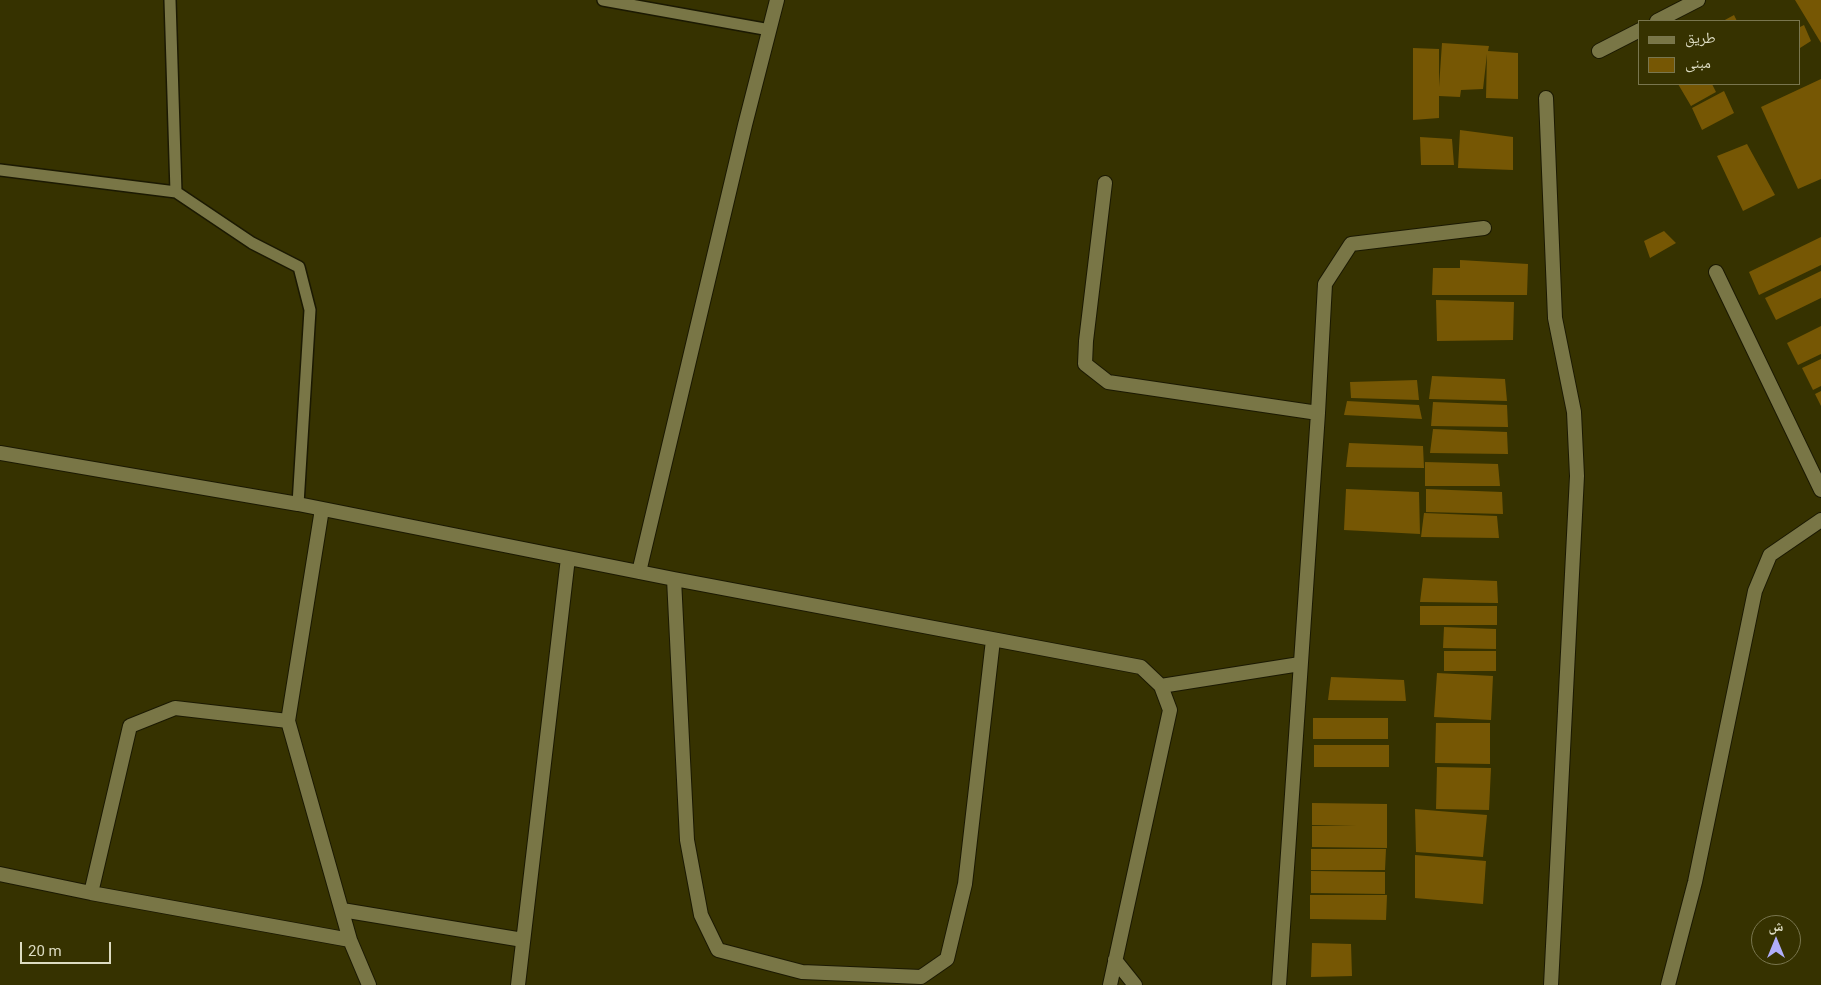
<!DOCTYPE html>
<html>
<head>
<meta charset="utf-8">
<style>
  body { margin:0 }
  #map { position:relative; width:1821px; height:985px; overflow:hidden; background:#363200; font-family:Roboto,"Noto Naskh Arabic",sans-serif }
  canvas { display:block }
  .legend { position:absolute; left:1638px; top:20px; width:162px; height:65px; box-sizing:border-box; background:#363200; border:1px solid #79764e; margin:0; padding:6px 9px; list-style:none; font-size:15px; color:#dddcc2 }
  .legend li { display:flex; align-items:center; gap:10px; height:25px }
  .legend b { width:25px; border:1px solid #79764e }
  .north { position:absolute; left:1751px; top:915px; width:50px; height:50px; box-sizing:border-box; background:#363200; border:1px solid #79764e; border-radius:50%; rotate:0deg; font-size:14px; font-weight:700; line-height:20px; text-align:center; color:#dddcc2 }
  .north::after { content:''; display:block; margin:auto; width:18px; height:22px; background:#b0aefa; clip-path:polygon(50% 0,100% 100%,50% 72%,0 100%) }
  .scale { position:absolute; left:20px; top:942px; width:91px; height:22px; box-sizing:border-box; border:2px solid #dddcc2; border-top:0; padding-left:6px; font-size:15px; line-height:18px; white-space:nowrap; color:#dddcc2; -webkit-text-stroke:4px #363200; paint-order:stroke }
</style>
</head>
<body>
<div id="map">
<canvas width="1821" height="985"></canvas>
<ul class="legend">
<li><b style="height:6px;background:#797646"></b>طريق</li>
<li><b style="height:14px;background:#765704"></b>مبنى</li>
</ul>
<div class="north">ش</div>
<div class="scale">20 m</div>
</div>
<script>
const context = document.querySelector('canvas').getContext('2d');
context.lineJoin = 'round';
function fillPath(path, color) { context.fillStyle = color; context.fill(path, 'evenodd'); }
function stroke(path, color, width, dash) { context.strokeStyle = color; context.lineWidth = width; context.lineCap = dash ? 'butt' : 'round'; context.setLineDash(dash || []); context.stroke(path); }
fillPath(new Path2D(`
  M 1795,0 L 1821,0 L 1821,43 Z
  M 1734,15 L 1737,21 L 1723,21 Z
  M 1804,25 L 1811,41 L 1800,48 L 1800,27 Z
  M 1442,43 L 1489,46 L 1488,51 L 1518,53 L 1518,99 L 1486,98 L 1487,54 L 1483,89 L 1461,90 L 1460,97 L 1439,96 L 1439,118 L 1413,120 L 1413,48 L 1439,49 L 1439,87 Z
  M 1821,79 L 1821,179 L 1798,189 L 1761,107 Z
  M 1678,84 L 1712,84 L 1716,92 L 1691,106 Z
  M 1724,91 L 1734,113 L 1702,130 L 1692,108 Z
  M 1460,130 L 1513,137 L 1513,170 L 1458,168 Z
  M 1420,137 L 1452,139 L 1454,165 L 1421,165 Z
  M 1747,144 L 1775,195 L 1743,211 L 1717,156 Z
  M 1664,231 L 1676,243 L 1650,258 L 1644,241 Z
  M 1821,237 L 1821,265 L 1759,295 L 1749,272 Z
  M 1460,260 L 1528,264 L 1527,295 L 1432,295 L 1433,268 L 1460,268 Z
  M 1821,271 L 1821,298 L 1776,320 L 1765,298 Z
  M 1436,300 L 1514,302 L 1513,340 L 1437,341 Z
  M 1821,326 L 1821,354 L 1798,365 L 1787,343 Z
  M 1821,359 L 1821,386 L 1813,390 L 1802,368 Z
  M 1432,376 L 1505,379 L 1507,401 L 1429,399 Z
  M 1417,380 L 1419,400 L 1351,398 L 1350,382 Z
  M 1821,391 L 1821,406 L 1815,394 Z
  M 1347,401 L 1419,405 L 1422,419 L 1344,415 Z
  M 1433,402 L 1507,405 L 1508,427 L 1431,426 Z
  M 1433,429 L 1507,432 L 1508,454 L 1430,453 Z
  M 1349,443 L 1423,446 L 1424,468 L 1346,467 Z
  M 1425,462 L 1498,464 L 1500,486 L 1425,486 Z
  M 1346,489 L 1419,492 L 1420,534 L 1344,530 Z
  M 1426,489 L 1502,492 L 1503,514 L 1426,512 Z
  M 1424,513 L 1497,516 L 1499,538 L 1421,537 Z
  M 1423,578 L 1497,581 L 1498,603 L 1420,602 Z
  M 1420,606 L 1497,606 L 1497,625 L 1420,625 Z
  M 1444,627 L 1496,629 L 1496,649 L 1443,648 Z
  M 1444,651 L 1496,651 L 1496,671 L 1444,671 Z
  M 1437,673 L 1493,676 L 1491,720 L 1434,717 Z
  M 1331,677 L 1404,680 L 1406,701 L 1328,700 Z
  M 1313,718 L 1388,718 L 1388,739 L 1313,739 Z
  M 1436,723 L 1490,723 L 1490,764 L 1435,763 Z
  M 1314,745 L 1389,745 L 1389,767 L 1314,767 Z
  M 1437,767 L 1491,768 L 1489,810 L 1436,809 Z
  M 1312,803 L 1387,804 L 1387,848 L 1312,847 L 1312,826 L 1356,826 L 1312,825 Z
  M 1415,809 L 1487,815 L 1483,857 L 1416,852 Z
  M 1311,849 L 1386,849 L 1385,870 L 1311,870 Z
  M 1415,855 L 1486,861 L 1483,904 L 1415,898 Z
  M 1311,871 L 1385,872 L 1385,894 L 1311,893 Z
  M 1310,895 L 1387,895 L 1386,920 L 1310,919 Z
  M 1312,943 L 1351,944 L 1352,976 L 1311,977 Z`), '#765704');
const service = new Path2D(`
  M 170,0 L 176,192
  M 603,0 L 770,30
  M 0,170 L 176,192 L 252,243 L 299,267 L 310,310 L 298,504`);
const minor = new Path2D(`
  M 1657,21 L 1698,0
  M 1599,51 L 1640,30
  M 1546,98 L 1555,318 L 1574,412 L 1577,476 L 1551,985
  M 1105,183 L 1086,341 L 1085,364 L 1108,382 L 1318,413
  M 1716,272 L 1821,490
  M 0,453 L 298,504 L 674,579 L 1141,667 L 1161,686 L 1170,710 L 1110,985
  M 322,509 L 288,721 L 350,940 L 369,985
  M 639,572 L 745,125 L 777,0
  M 674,579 L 687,840 L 701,915 L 718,950 L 802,972 L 921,977 L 947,959 L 965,884 L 993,640
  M 1161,686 L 1300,664
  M 0,874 L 91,893 L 350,940
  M 91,893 L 130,726 L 175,708 L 288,721
  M 342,910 L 523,940
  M 1115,960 L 1135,985
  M 518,985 L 568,558
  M 1279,985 L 1318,413 L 1325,284 L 1351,244 L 1484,228
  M 1668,985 L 1695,882 L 1755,591 L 1770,555 L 1821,520`);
stroke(service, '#1b1902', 14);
stroke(minor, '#1b1902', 16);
stroke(service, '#797646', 11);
stroke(minor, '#797646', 14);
</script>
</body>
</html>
